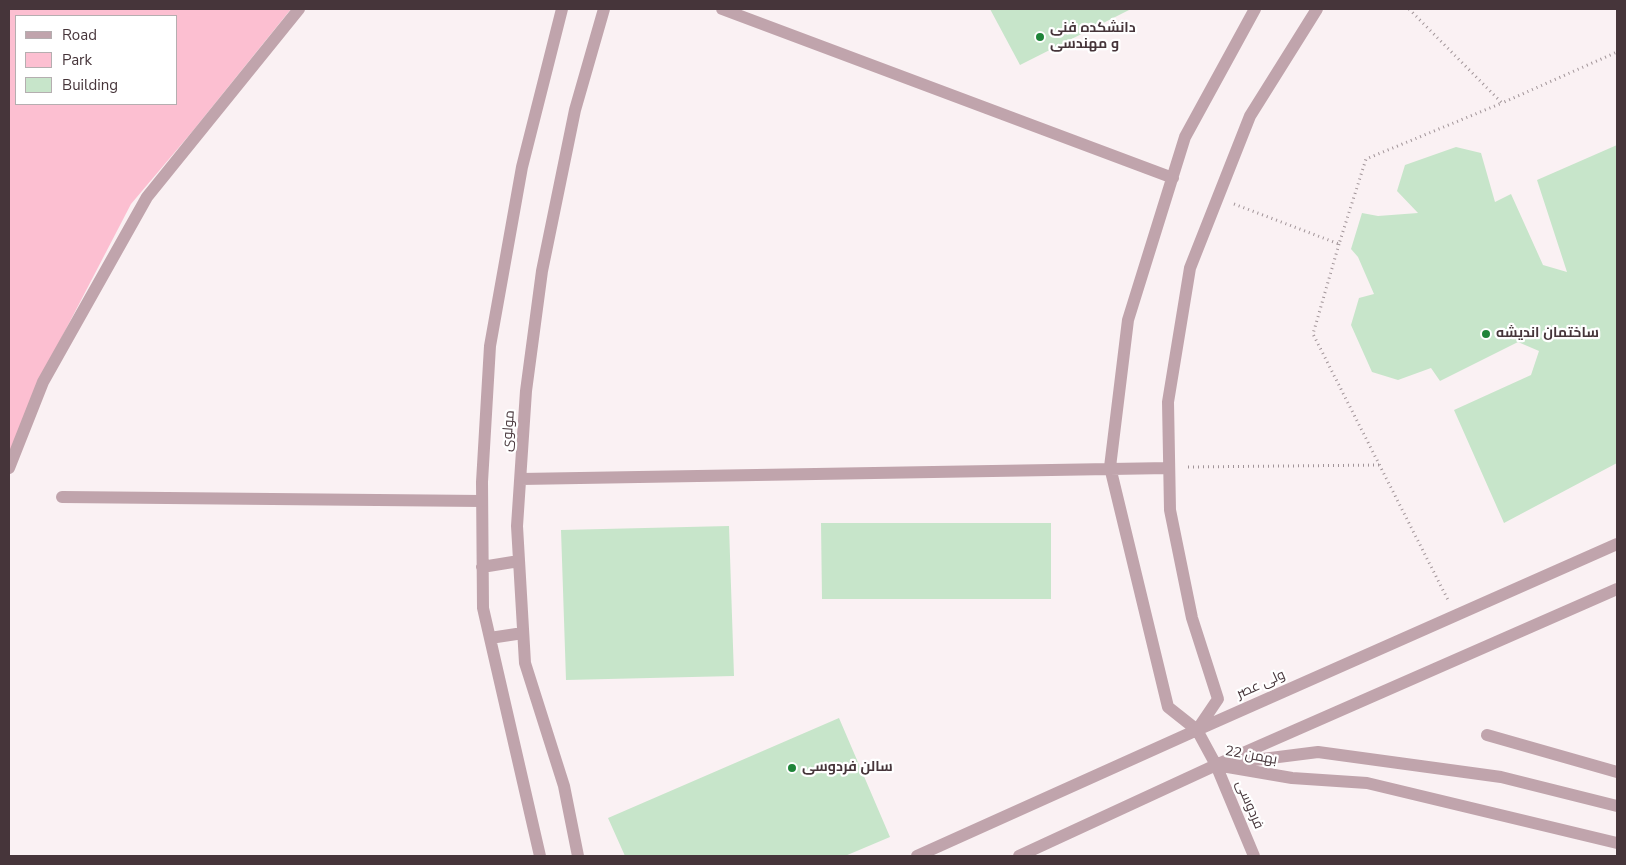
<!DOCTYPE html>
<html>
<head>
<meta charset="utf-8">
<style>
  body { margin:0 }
  #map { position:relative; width:1626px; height:865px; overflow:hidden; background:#faf1f3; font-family:"Nunito Sans",sans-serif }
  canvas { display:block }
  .frame { position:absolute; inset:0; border:10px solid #46353a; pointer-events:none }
  .legend { position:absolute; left:15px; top:15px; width:162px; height:90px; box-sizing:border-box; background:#fff; border:1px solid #b5aeb0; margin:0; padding:6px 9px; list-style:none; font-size:15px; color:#46353a }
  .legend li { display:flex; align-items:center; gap:10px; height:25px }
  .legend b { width:25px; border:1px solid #b5aeb0 }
</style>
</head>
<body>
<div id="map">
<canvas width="1626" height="865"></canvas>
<div class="frame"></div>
<ul class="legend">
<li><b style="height:6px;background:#c0a4ac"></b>Road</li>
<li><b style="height:14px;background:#fcbfd1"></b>Park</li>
<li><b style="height:14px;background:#c7e5ca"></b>Building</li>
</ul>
</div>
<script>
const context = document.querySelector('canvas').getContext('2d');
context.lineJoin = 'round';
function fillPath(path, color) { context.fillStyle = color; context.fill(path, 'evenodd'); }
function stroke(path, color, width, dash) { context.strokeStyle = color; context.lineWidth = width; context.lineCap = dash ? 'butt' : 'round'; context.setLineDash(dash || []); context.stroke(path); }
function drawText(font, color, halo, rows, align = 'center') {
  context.font = font + ' "Nunito Sans",Cairo,sans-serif'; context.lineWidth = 4.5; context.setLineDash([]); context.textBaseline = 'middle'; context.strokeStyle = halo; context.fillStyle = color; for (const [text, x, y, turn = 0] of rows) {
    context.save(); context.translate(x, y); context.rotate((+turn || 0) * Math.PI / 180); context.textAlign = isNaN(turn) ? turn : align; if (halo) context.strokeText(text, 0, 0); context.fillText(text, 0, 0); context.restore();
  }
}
fillPath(new Path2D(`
  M 9,9 L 291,9 L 191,133 L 131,204 L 39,381 L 9,458 ZM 16,16 L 176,16 L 176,104 L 16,104 Z`), '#fcbfd1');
fillPath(new Path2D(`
  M 990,9 L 1131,9 L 1020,65 Z
  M 1617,145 L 1617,463 L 1504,523 L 1454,410 L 1531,375 L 1539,351 L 1518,342 L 1440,381 L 1431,368 L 1398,380 L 1372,372 L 1351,325 L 1359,298 L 1374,294 L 1358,257 L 1351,249 L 1362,213 L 1378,216 L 1418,213 L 1397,191 L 1405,165 L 1456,147 L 1481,153 L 1495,202 L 1511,194 L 1543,265 L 1567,272 L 1537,180 Z
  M 821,523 L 1051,523 L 1051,599 L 822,599 Z
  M 729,526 L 734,676 L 566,680 L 561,530 Z
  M 839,718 L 890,837 L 845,856 L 625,856 L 608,818 Z`), '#c7e5ca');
stroke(new Path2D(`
  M 1409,9 L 1502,103 L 1617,52
  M 1234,204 L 1339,244 L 1366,159 L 1502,103
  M 1339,244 L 1313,334 L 1448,600
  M 1188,467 L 1380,465`), '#a19498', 3, [1, 4]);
stroke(new Path2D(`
  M 722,9 L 1173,178
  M 9,468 L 43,382 L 147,197 L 299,9
  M 521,479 L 1169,468
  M 482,567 L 519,561
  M 490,638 L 523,633
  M 1197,730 L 1218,699 L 1192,618 L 1170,510 L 1168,402 L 1190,268 L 1250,116 L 1317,9
  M 1487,735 L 1617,772
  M 1231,763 L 1318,752 L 1501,777 L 1617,806
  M 1216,765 L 1292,778 L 1367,783 L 1617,843
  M 540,856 L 483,608 L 482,482 L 490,346 L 522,167 L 562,9
  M 578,856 L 564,786 L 525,663 L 517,526 L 526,391 L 542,271 L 575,110 L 604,9
  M 917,856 L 1197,730 L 1617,544
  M 1019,856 L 1216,765 L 1617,589
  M 1254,856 L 1216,765 L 1197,730 L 1168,707 L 1110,467 L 1128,320 L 1185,137 L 1255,9`), '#c0a4ac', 12);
stroke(new Path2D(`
  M 62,497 L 482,501`), '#c0a4ac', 12);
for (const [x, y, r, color] of [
  [1040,37,5,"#1f8439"],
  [1486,334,5,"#1f8439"],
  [792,768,5,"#1f8439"]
]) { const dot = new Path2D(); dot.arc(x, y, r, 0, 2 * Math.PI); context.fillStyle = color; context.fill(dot); stroke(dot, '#fff', 2); }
drawText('bold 14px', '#46353a', '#fff', [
  ["دانشکده فنی",1050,29],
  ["و مهندسی",1050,45],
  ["ساختمان اندیشه",1496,334],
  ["سالن فردوسی",802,768]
], 'left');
drawText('14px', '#46353a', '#fff', [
  ["مولوی",509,431,-86],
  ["ولی عصر",1261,685,-24],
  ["22 بهمن",1251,756,10],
  ["فردوسی",1249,805,67]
]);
</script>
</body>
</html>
